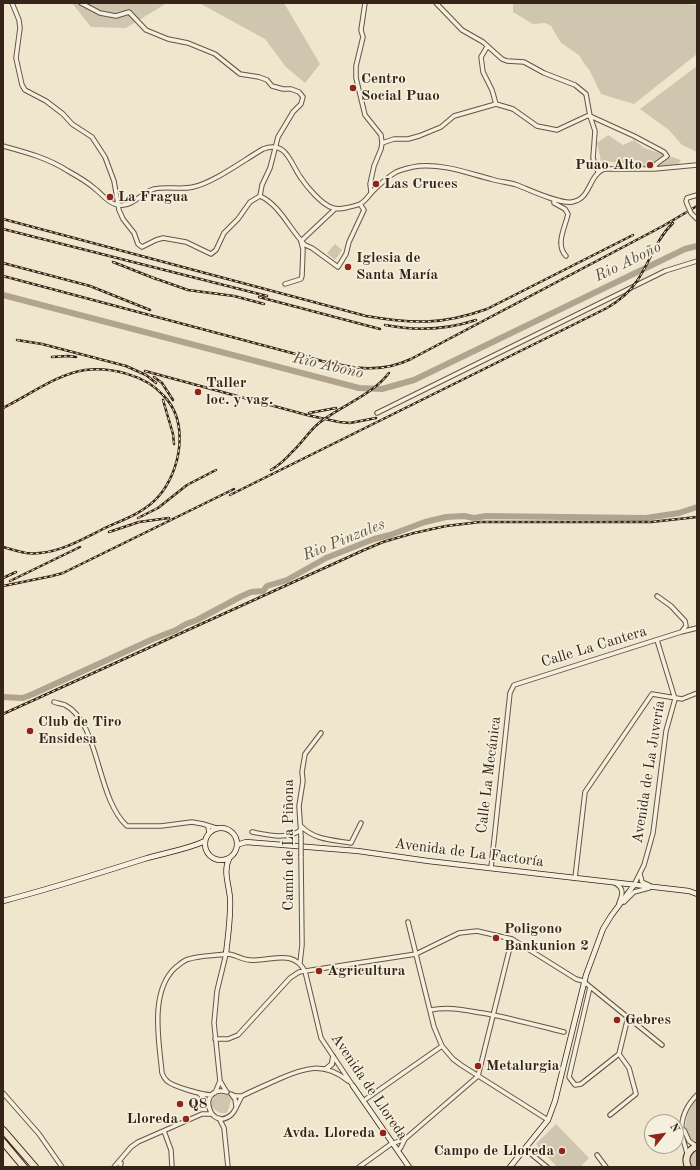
<!DOCTYPE html>
<html>
<head>
<meta charset="utf-8">
<style>
  body { margin:0 }
  #map { position:relative; width:700px; height:1170px; overflow:hidden; background:#efe6cd; font-family:"Old Standard TT",serif }
  canvas { display:block }
  .frame { position:absolute; inset:0; border:4px solid #372418; pointer-events:none }
  .north { position:absolute; left:644px; top:1114px; width:40px; height:40px; box-sizing:border-box; background:#f5efde; border:1px solid #a99e8f; border-radius:50%; rotate:60deg; font-size:11px; font-weight:700; line-height:16px; text-align:center; color:#372418 }
  .north::after { content:''; display:block; margin:auto; width:14px; height:18px; background:#8f2418; clip-path:polygon(50% 0,100% 100%,50% 72%,0 100%) }
</style>
</head>
<body>
<div id="map">
<canvas width="700" height="1170"></canvas>
<div class="frame"></div>
<div class="north">N</div>
</div>
<script>
const context = document.querySelector('canvas').getContext('2d');
context.lineJoin = 'round';
function fillPath(path, color) { context.fillStyle = color; context.fill(path, 'evenodd'); }
function stroke(path, color, width, dash) { context.strokeStyle = color; context.lineWidth = width; context.lineCap = dash ? 'butt' : 'round'; context.setLineDash(dash || []); context.stroke(path); }
function drawText(font, color, halo, rows, align = 'center') {
  context.font = font + ' "Old Standard TT",serif'; context.lineWidth = 3.5; context.setLineDash([]); context.textBaseline = 'middle'; context.strokeStyle = halo; context.fillStyle = color; for (const [text, x, y, turn = 0] of rows) {
    context.save(); context.translate(x, y); context.rotate((+turn || 0) * Math.PI / 180); context.textAlign = isNaN(turn) ? turn : align; if (halo) context.strokeText(text, 0, 0); context.fillText(text, 0, 0); context.restore();
  }
}
fillPath(new Path2D(`
  M 72,3 L 167,3 L 126,28 L 91,27 Z
  M 199,3 L 284,3 L 320,64 L 305,83 L 286,67 L 265,39 Z
  M 513,3 L 677,3 L 697,5 L 697,54 L 634,104 L 601,94 L 590,71 L 583,62 L 579,55 L 561,43 L 551,26 L 545,23 L 533,24 L 513,12 Z
  M 697,66 L 697,152 L 682,145 L 669,130 L 640,109 Z
  M 608,135 L 623,145 L 634,140 L 644,148 L 681,160 L 677,166 L 647,167 L 641,165 L 638,160 L 624,163 L 601,161 L 597,143 Z
  M 335,244 L 342,250 L 335,260 L 327,253 Z
  M 219,1094 L 228,1095 L 232,1100 C 229,1102 230,1109 226,1113 L 220,1113 L 211,1107 C 212,1100 213,1097 219,1094 Z
  M 697,1099 L 697,1142 C 677,1137 687,1109 697,1099 Z
  M 556,1124 L 589,1158 L 580,1167 L 557,1167 L 536,1144 Z
  M 697,1148 L 697,1167 L 690,1167 L 689,1155 Z`), '#d0c5ae');
stroke(new Path2D(`
  M 3,295 L 359,388 L 382,389 L 414,380 L 685,249 L 697,246
  M 3,697 L 23,698 L 33,694 L 153,639 L 176,630 L 186,624 L 197,620 L 240,597 L 251,592 L 263,591 L 267,586 L 287,580 L 326,558 L 374,539 L 390,535 L 425,522 L 446,517 L 464,516 L 474,518 L 486,516 L 646,518 L 679,513 L 697,507`), '#b0a48f', 6);
const street = new Path2D(`
  M 12,3 L 19,20 L 20,28 L 16,58 L 22,85 L 25,90 L 46,101 L 63,114 L 72,124 L 92,137 L 105,157 L 114,181 L 119,210 L 123,219 L 134,233 L 138,244 L 142,247 L 156,240 L 163,238 L 186,242 L 211,254 L 216,250 L 224,233 L 238,219 L 250,202 L 260,196 C 280,205 290,230 305,245 L 312,248 L 338,267 L 346,254 L 349,242 L 364,210 L 360,204
  M 81,3 L 100,13 L 116,16 L 129,12 L 146,30 L 168,39 L 188,43 L 215,54 L 240,74 L 259,77 L 267,80 L 272,86 L 283,89 L 291,89 L 299,92 L 303,97 L 301,104 L 293,112 L 278,137 L 270,168 L 262,185 L 260,196
  M 365,3 L 361,30 L 363,37 L 356,66 L 356,78 L 365,115 L 381,135 L 382,143 L 381,149 L 374,166 L 370,184 L 371,192
  M 436,3 L 462,30 L 483,42 L 502,59 L 507,61 L 524,62 L 544,73 L 575,85 L 586,94 L 590,116 L 595,131 L 593,158 L 598,172
  M 487,47 L 481,57 L 483,72 L 492,90 L 496,104
  M 496,104 L 513,109 L 537,126 L 557,130 L 587,116 L 590,116 L 634,136 L 664,152 L 667,156 L 656,164 L 654,169
  M 382,143 L 394,139 L 408,139 L 419,136 L 441,127 L 454,116 L 496,104
  M 3,146 C 25,152 48,158 68,171 C 77,176 86,181 94,188 C 101,193 107,202 115,204 C 131,210 140,193 154,189 C 167,186 180,190 193,187 C 213,183 244,160 263,149 C 287,140 290,163 301,178 C 307,187 322,205 333,208 C 337,209 341,209 345,208 C 350,207 355,206 360,204 C 366,201 368,196 373,191 C 379,185 388,177 396,172 C 403,169 412,167 419,166 C 444,164 467,173 491,179 C 499,182 509,182 517,185 C 530,190 559,204 572,202 C 591,199 588,176 604,169 L 654,169 L 697,165
  M 554,199 L 554,203 L 565,209 L 568,214 C 565,228 555,244 566,256
  M 687,204 L 686,201 L 687,198 L 697,195
  M 691,213 L 697,219
  M 301,241 L 335,209
  M 285,284 L 301,279 L 302,276 L 303,249 L 301,242
  M 377,413 L 665,271 L 697,261
  M 657,596 L 671,606 L 685,621 L 686,626 L 682,631
  M 54,702 C 57,703 62,704 65,705 C 100,723 96,798 127,826 L 161,826 L 192,822 L 203,824 L 216,828
  M 208,826 L 209,833
  M 301,826 C 314,840 333,840 351,843 L 361,823
  M 252,832 C 268,835 287,840 301,830
  M 301,836 L 299,806 L 303,781 L 302,772 L 305,754 L 321,733
  M 491,868 L 510,693 L 514,685 L 681,632 L 697,628
  M 640,874 L 642,882 L 649,885
  M 575,878 L 585,792 L 652,694 L 682,699 L 697,693
  M 615,883 C 624,888 623,894 619,903
  M 634,885 L 644,865 L 653,833 L 666,731 L 675,699 L 657,640
  M 624,902 L 634,892 L 649,888
  M 408,922 L 434,1027 L 442,1046 L 453,1059 L 461,1065 L 548,1120
  M 300,963 L 302,945 L 301,856
  M 590,987 L 569,1077 L 575,1085 L 581,1084 L 619,1054 L 628,1017
  M 430,1010 C 452,1006 467,1011 488,1014 C 514,1019 539,1026 564,1032
  M 215,1039 L 228,1039 L 238,1035 L 290,978 L 299,972 L 416,954 L 459,933 L 477,931 L 512,939 L 576,979 L 583,981 L 662,1045
  M 226,1091 L 220,1081 L 214,1023 L 217,991 L 226,954
  M 227,1092 C 196,1084 209,1133 231,1115 C 236,1111 238,1102 242,1096
  M 3,1093 L 39,1134 L 62,1167
  M 215,1093 L 220,1081
  M 200,1094 L 208,1103
  M 231,1094 L 235,1096 L 242,1096 C 254,1090 266,1085 279,1079 C 304,1068 324,1061 348,1081
  M 212,1095 C 203,1095 174,1087 167,1081 C 165,1079 163,1076 162,1073 C 159,1041 149,991 176,967 C 180,964 184,960 189,959 C 201,955 214,956 226,954 C 234,953 241,960 250,960 C 271,962 292,948 305,971 L 321,1038 L 353,1086
  M 232,1095 L 235,1099 L 236,1106
  M 366,1099 L 442,1046
  M 610,1115 L 636,1094 L 629,1068 L 619,1054
  M 219,1118 L 224,1128 L 228,1167
  M 684,1130 L 689,1141 L 696,1146
  M 164,1131 L 171,1150 L 172,1167
  M 525,1149 L 547,1167
  M 398,1151 L 401,1147 L 405,1139
  M 687,1154 C 686,1147 683,1141 682,1135 C 680,1119 686,1106 697,1095
  M 597,1155 L 606,1167
  M 119,1162 L 121,1163 L 120,1167
  M 114,1167 L 131,1147 L 138,1142 L 202,1114 L 212,1114
  M 359,1167 L 391,1144 L 405,1139 L 478,1076 L 512,939`);
const secondary = new Path2D(`
  M205 844a16 16 0 1 1 32 0a16 16 0 1 1-32 0Z
  M 237,845 L 246,842 L 358,851 L 428,861 L 689,891 L 697,894
  M 3,901 C 50,889 97,874 144,859 C 163,853 186,850 205,841
  M 226,954 C 228,935 231,917 230,898 C 229,885 223,871 229,859
  M 326,1069 L 332,1064 L 333,1057
  M 353,1086 L 409,1167
  M 510,1167 L 548,1120 L 555,1101 L 586,975 L 603,929 L 611,916 L 634,885`);
const highway = new Path2D(`
  M 3,1130 L 35,1167
  M 3,1142 L 24,1167
  M 688,1167 C 684,1158 688,1150 697,1146`);
stroke(street, '#655445', 5.5);
stroke(secondary, '#372418', 6);
stroke(highway, '#372418', 8);
stroke(street, '#f5efde', 3.5);
stroke(secondary, '#f5efde', 4.5);
stroke(highway, '#efe6cd', 6);
const rail = new Path2D(`
  M 3,219 L 366,316 C 413,324 442,325 487,309 L 633,235
  M 3,229 L 267,296
  M 113,262 L 156,279
  M 3,263 L 90,286 L 150,310
  M 3,276 L 322,361 C 354,368 379,374 411,359 L 663,226 L 697,206
  M 151,277 L 188,290 L 234,296 L 264,304
  M 259,297 L 380,329
  M 385,325 C 416,331 446,330 476,320
  M 17,340 L 42,344 L 126,366 L 146,375 L 156,383
  M 52,357 L 68,356 L 76,357
  M 145,371 L 307,415 L 339,422 L 350,423 L 376,418
  M 154,377 L 162,383 L 173,400
  M 163,400 L 173,434 L 174,444
  M 3,408 C 28,396 57,374 85,370 C 111,367 145,375 163,395 C 190,422 181,471 158,497 C 143,514 119,521 101,530 C 77,542 53,556 26,553 C 19,552 11,549 3,547
  M 309,413 L 336,408
  M 271,470 C 279,465 286,459 292,452 C 302,443 309,431 319,423 C 342,405 371,396 389,373
  M 230,495 L 607,308 C 619,301 629,293 637,281 C 650,262 656,239 673,223
  M 138,518 L 158,508 L 187,485 L 216,470
  M 109,532 L 139,522 L 169,518
  M 3,578 L 16,572
  M 10,581 L 80,547
  M 3,586 L 52,576 L 63,573 L 234,489
  M 3,714 L 364,550 L 383,542 L 414,533 L 446,526 L 480,522 L 651,522 L 697,517`);
stroke(rail, '#372418', 2.5);
stroke(rail, '#f5efde', 1, [3]);
const streetBridge = new Path2D(`
  M 687,204 L 691,213
  M 301,856 L 301,836`);
stroke(streetBridge, '#655445', 5.5, []);
stroke(streetBridge, '#f5efde', 3.5);
for (const [x, y, r, color] of [
  [353,88,4,"#8f2418"],
  [650,165,4,"#8f2418"],
  [376,184,4,"#8f2418"],
  [110,197,4,"#8f2418"],
  [348,267,4,"#8f2418"],
  [198,392,4,"#8f2418"],
  [30,731,4,"#8f2418"],
  [496,938,4,"#8f2418"],
  [319,971,4,"#8f2418"],
  [617,1020,4,"#8f2418"],
  [478,1066,4,"#8f2418"],
  [180,1104,4,"#8f2418"],
  [186,1119,4,"#8f2418"],
  [383,1133,4,"#8f2418"],
  [562,1151,4,"#8f2418"]
]) { const dot = new Path2D(); dot.arc(x, y, r, 0, 2 * Math.PI); context.fillStyle = color; context.fill(dot); stroke(dot, '#f5efde', 1.5); }
drawText('bold 15px', '#372418', '#f5efde', [
  ["Centro",361,79],
  ["Social Puao",361,96],
  ["Puao Alto",642,165,"right"],
  ["Las Cruces",384,184],
  ["La Fragua",118,197],
  ["Iglesia de",356,258],
  ["Santa María",356,275],
  ["Taller",206,383],
  ["loc. y vag.",206,400],
  ["Club de Tiro",38,722],
  ["Ensidesa",38,739],
  ["Poligono",504,929],
  ["Bankunion 2",504,946],
  ["Agricultura",327,971],
  ["Gebres",625,1020],
  ["Metalurgia",486,1066],
  ["Q8",188,1104],
  ["Lloreda",178,1119,"right"],
  ["Avda. Lloreda",375,1133,"right"],
  ["Campo de Lloreda",554,1151,"right"]
], 'left');
drawText('15px', '#372418', '#f5efde', [
  ["Calle La Cantera",594,647,-17],
  ["Avenida de La Juvería",649,772,-81],
  ["Calle La Mecánica",489,775,-83],
  ["Camín de La Piñona",289,845,-90],
  ["Avenida de La Factoría",469,853,7],
  ["Avenida de Lloreda",369,1087,56]
]);
drawText('italic 16px', '#615142', '#f5efde', [
  ["Rio Aboño",628,262,-26],
  ["Rio Aboño",328,366,13],
  ["Rio Pinzales",344,540,-22]
]);
</script>
</body>
</html>
